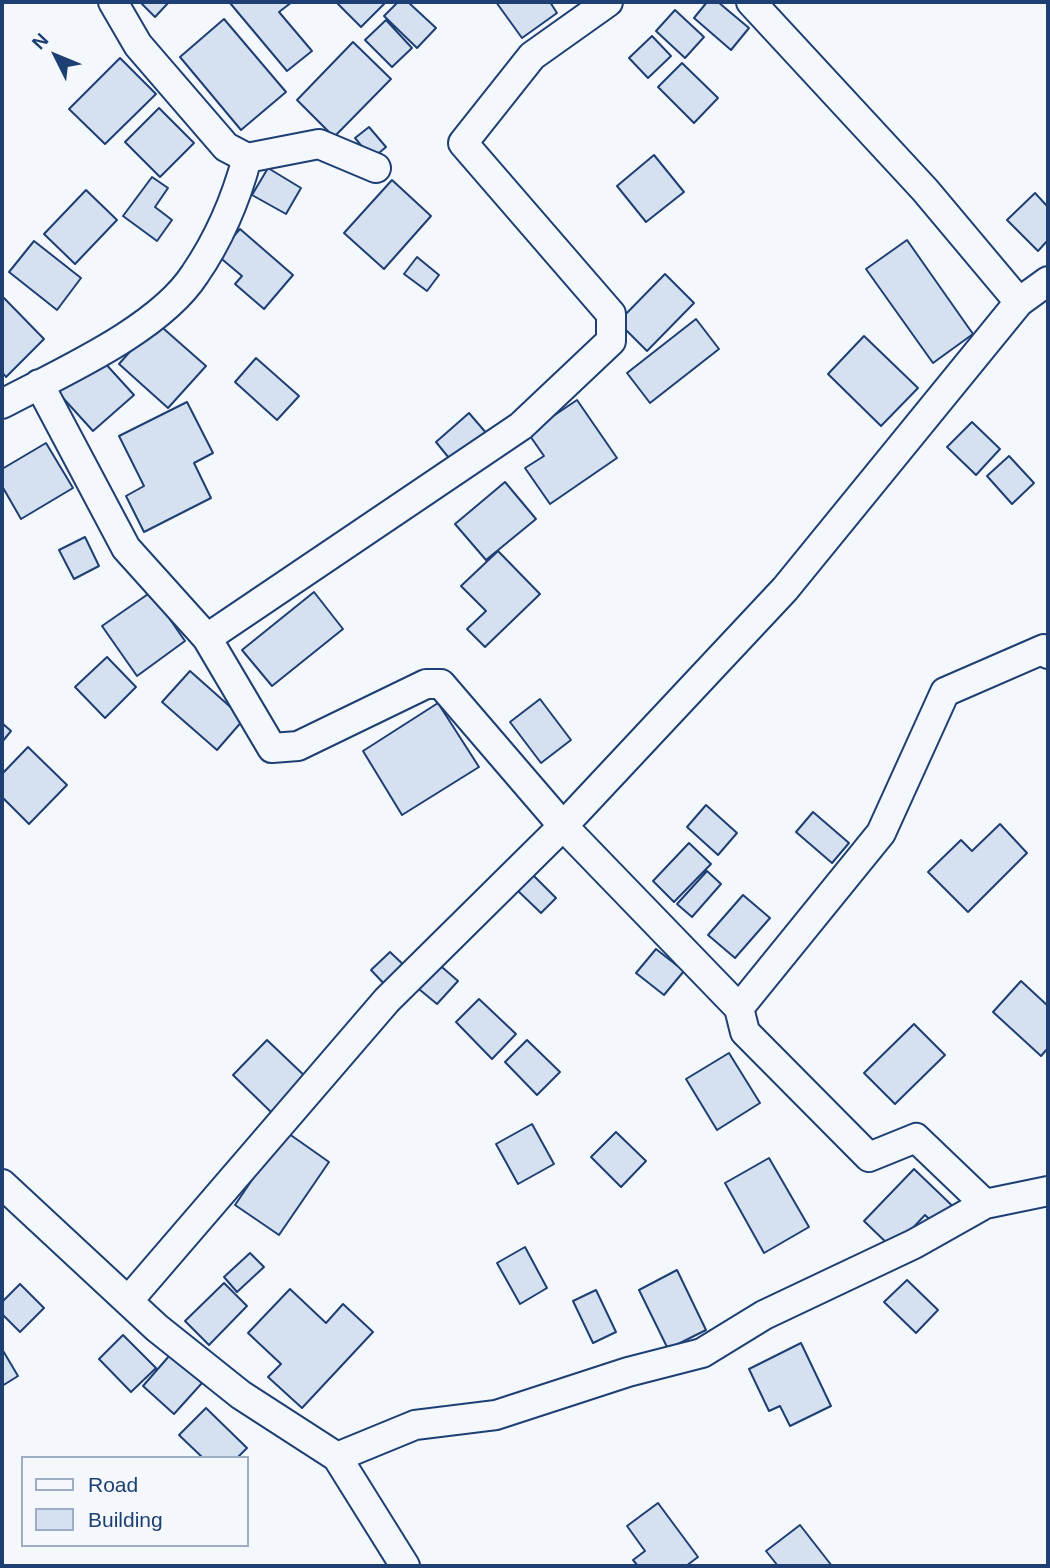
<!DOCTYPE html>
<html>
<head>
<meta charset="utf-8">
<style>
  body { margin:0 }
  #map { position:relative; width:1050px; height:1568px; overflow:hidden; background:#f4f7fb; font-family:Helvetica,sans-serif }
  canvas { display:block }
  .frame { position:absolute; inset:0; border:4px solid #1d3f73; pointer-events:none }
  .legend { position:absolute; left:21px; top:1456px; width:228px; height:91px; box-sizing:border-box; background:#f4f7fb; border:2px solid #9eadc5; margin:0; padding:9px 12px; list-style:none; font-size:21px; color:#1d3f73 }
  .legend li { display:flex; align-items:center; gap:14px; height:35px }
  .legend b { width:35px; border:2px solid #9eadc5 }
  .north { position:absolute; left:21px; top:21px; width:70px; height:70px; -webkit-text-stroke:5px #f4f7fb; paint-order:stroke; rotate:313deg; font-size:19px; font-weight:700; line-height:28px; text-align:center; color:#1d3f73 }
  .north::after { content:''; display:block; margin:auto; width:24px; height:32px; background:#1d3f73; clip-path:polygon(50% 0,100% 100%,50% 72%,0 100%) }
</style>
</head>
<body>
<div id="map">
<canvas width="1050" height="1568"></canvas>
<div class="frame"></div>
<ul class="legend">
<li><b style="height:9px;background:#f4f7fb"></b>Road</li>
<li><b style="height:19px;background:#d5e0f0"></b>Building</li>
</ul>
<div class="north">N</div>
</div>
<script>
const context = document.querySelector('canvas').getContext('2d');
context.lineJoin = 'round';
function fillPath(path, color) { context.fillStyle = color; context.fill(path, 'evenodd'); }
function stroke(path, color, width, dash) { context.strokeStyle = color; context.lineWidth = width; context.lineCap = dash ? 'butt' : 'round'; context.setLineDash(dash || []); context.stroke(path); }
const building = new Path2D(`
  M 140,2 L 169,2 L 155,17 Z
  M 232,2 L 292,2 L 279,12 L 312,51 L 287,71 L 230,3 Z
  M 336,2 L 386,2 L 361,27 Z
  M 398,2 L 408,2 L 436,28 L 417,48 L 384,16 Z
  M 496,2 L 550,2 L 557,13 L 522,38 Z
  M 707,2 L 718,2 L 749,28 L 731,50 L 694,18 Z
  M 675,10 L 704,37 L 685,58 L 656,31 Z
  M 224,19 L 286,92 L 241,130 L 180,57 Z
  M 386,20 L 412,48 L 392,67 L 365,40 Z
  M 652,36 L 671,56 L 648,78 L 629,58 Z
  M 353,42 L 391,79 L 334,137 L 297,100 Z
  M 120,58 L 156,94 L 105,144 L 69,109 Z
  M 682,63 L 718,98 L 694,123 L 658,87 Z
  M 159,108 L 194,143 L 160,177 L 125,142 Z
  M 369,127 L 386,147 L 372,159 L 355,138 Z
  M 654,155 L 684,192 L 646,222 L 617,186 Z
  M 268,168 L 301,188 L 286,214 L 252,195 Z
  M 152,177 L 168,188 L 155,207 L 172,220 L 157,241 L 123,216 Z
  M 392,180 L 431,216 L 384,269 L 344,233 Z
  M 86,190 L 117,220 L 75,264 L 44,234 Z
  M 1035,193 L 1048,207 L 1048,240 L 1038,251 L 1007,220 Z
  M 240,229 L 293,275 L 264,309 L 235,284 L 242,276 L 217,255 Z
  M 907,240 L 973,334 L 933,363 L 866,269 Z
  M 34,241 L 81,278 L 57,310 L 9,272 Z
  M 417,257 L 439,275 L 427,291 L 404,274 Z
  M 665,274 L 694,303 L 647,351 L 618,322 Z
  M 2,296 L 44,339 L 6,377 L 2,372 Z
  M 696,319 L 719,349 L 650,403 L 627,373 Z
  M 156,322 L 206,366 L 168,408 L 119,364 Z
  M 864,336 L 918,388 L 881,426 L 828,374 Z
  M 93,350 L 134,395 L 93,431 L 53,387 Z
  M 256,358 L 299,396 L 277,420 L 235,382 Z
  M 577,400 L 617,458 L 550,504 L 525,468 L 544,456 L 528,433 Z
  M 187,402 L 213,453 L 194,463 L 211,498 L 144,532 L 126,496 L 144,486 L 119,436 Z
  M 469,413 L 500,449 L 466,479 L 436,442 Z
  M 972,422 L 1000,449 L 976,475 L 947,447 Z
  M 46,443 L 73,488 L 21,519 L 2,486 L 2,469 Z
  M 1009,456 L 1034,483 L 1012,504 L 987,476 Z
  M 505,482 L 536,519 L 486,560 L 455,524 Z
  M 85,537 L 99,566 L 74,579 L 59,550 Z
  M 498,551 L 540,594 L 485,647 L 467,629 L 486,611 L 461,586 Z
  M 151,592 L 185,641 L 137,676 L 102,626 Z
  M 314,592 L 343,629 L 272,686 L 242,650 Z
  M 107,657 L 136,687 L 105,718 L 75,687 Z
  M 190,671 L 244,719 L 217,750 L 162,702 Z
  M 540,699 L 571,740 L 541,763 L 510,722 Z
  M 438,703 L 479,767 L 402,815 L 363,751 Z
  M 2,723 L 11,731 L 2,742 Z
  M 28,747 L 67,785 L 29,824 L 2,797 L 2,774 Z
  M 706,805 L 737,833 L 718,855 L 687,827 Z
  M 813,812 L 849,843 L 832,863 L 796,832 Z
  M 1000,824 L 1027,853 L 968,912 L 928,872 L 961,840 L 972,851 Z
  M 689,843 L 711,864 L 674,902 L 653,881 Z
  M 707,871 L 721,884 L 692,917 L 677,904 Z
  M 531,873 L 556,898 L 541,913 L 515,888 Z
  M 743,895 L 770,918 L 735,958 L 708,935 Z
  M 656,949 L 684,971 L 664,995 L 636,973 Z
  M 390,952 L 408,969 L 388,988 L 371,970 Z
  M 435,961 L 458,981 L 437,1004 L 414,985 Z
  M 1021,981 L 1048,1006 L 1048,1048 L 1041,1056 L 993,1012 Z
  M 479,999 L 516,1034 L 492,1059 L 456,1022 Z
  M 914,1024 L 945,1055 L 895,1104 L 864,1073 Z
  M 267,1040 L 308,1079 L 273,1114 L 233,1075 Z
  M 527,1040 L 560,1072 L 537,1095 L 505,1062 Z
  M 729,1053 L 760,1103 L 717,1130 L 686,1079 Z
  M 532,1124 L 554,1164 L 518,1184 L 496,1144 Z
  M 285,1131 L 329,1162 L 279,1235 L 235,1205 Z
  M 616,1132 L 646,1161 L 621,1187 L 591,1157 Z
  M 769,1158 L 809,1227 L 764,1253 L 725,1183 Z
  M 914,1169 L 965,1218 L 948,1237 L 925,1215 L 893,1249 L 864,1221 Z
  M 525,1247 L 547,1288 L 520,1304 L 497,1263 Z
  M 250,1253 L 264,1267 L 237,1292 L 224,1277 Z
  M 677,1270 L 706,1330 L 668,1349 L 639,1290 Z
  M 907,1280 L 938,1310 L 916,1333 L 884,1302 Z
  M 224,1283 L 247,1306 L 209,1345 L 185,1321 Z
  M 20,1284 L 44,1308 L 20,1332 L 2,1314 L 2,1302 Z
  M 290,1289 L 326,1323 L 343,1304 L 373,1332 L 302,1408 L 268,1377 L 281,1364 L 248,1333 Z
  M 596,1290 L 616,1332 L 593,1343 L 573,1301 Z
  M 123,1335 L 156,1368 L 131,1392 L 99,1359 Z
  M 801,1343 L 831,1406 L 790,1426 L 780,1406 L 769,1411 L 749,1369 Z
  M 2,1349 L 18,1376 L 2,1386 Z
  M 170,1355 L 202,1383 L 174,1414 L 143,1386 Z
  M 206,1408 L 247,1448 L 237,1458 L 203,1458 L 179,1435 Z
  M 658,1503 L 698,1557 L 686,1566 L 638,1566 L 633,1560 L 645,1551 L 627,1526 Z
  M 800,1525 L 832,1566 L 778,1566 L 766,1551 Z`);
fillPath(building, '#d5e0f0');
stroke(building, '#1d3f73', 2);
const street = new Path2D(`
  M 751,2 L 925,190 L 1019,302 L 1048,281
  M 247,158 L 319,144 L 376,168
  M 39,384 L 126,548 L 207,638 L 272,748 L 298,746 L 426,684 L 441,684 L 563,826 L 739,1008
  M 2,404 C 60,373 159,330 195,274 C 219,239 236,199 247,158 L 226,147 L 138,45 L 113,2
  M 207,638 L 521,426 L 611,341 L 611,314 L 463,143 L 532,56 L 608,2
  M 2,1184 L 157,1328 L 241,1395 L 337,1457 L 415,1425 L 496,1415 L 628,1372 L 702,1353 L 764,1315 L 914,1244 L 985,1204 L 1048,1191
  M 985,1204 L 916,1138 L 869,1157 L 745,1032 L 739,1008 L 881,833 L 945,692 L 1044,649 L 1048,654
  M 128,1301 L 387,1000 L 563,826 L 785,589 L 1019,302
  M 337,1457 L 405,1566`);
stroke(street, '#1d3f73', 32);
stroke(street, '#f4f7fb', 28);
</script>
</body>
</html>
